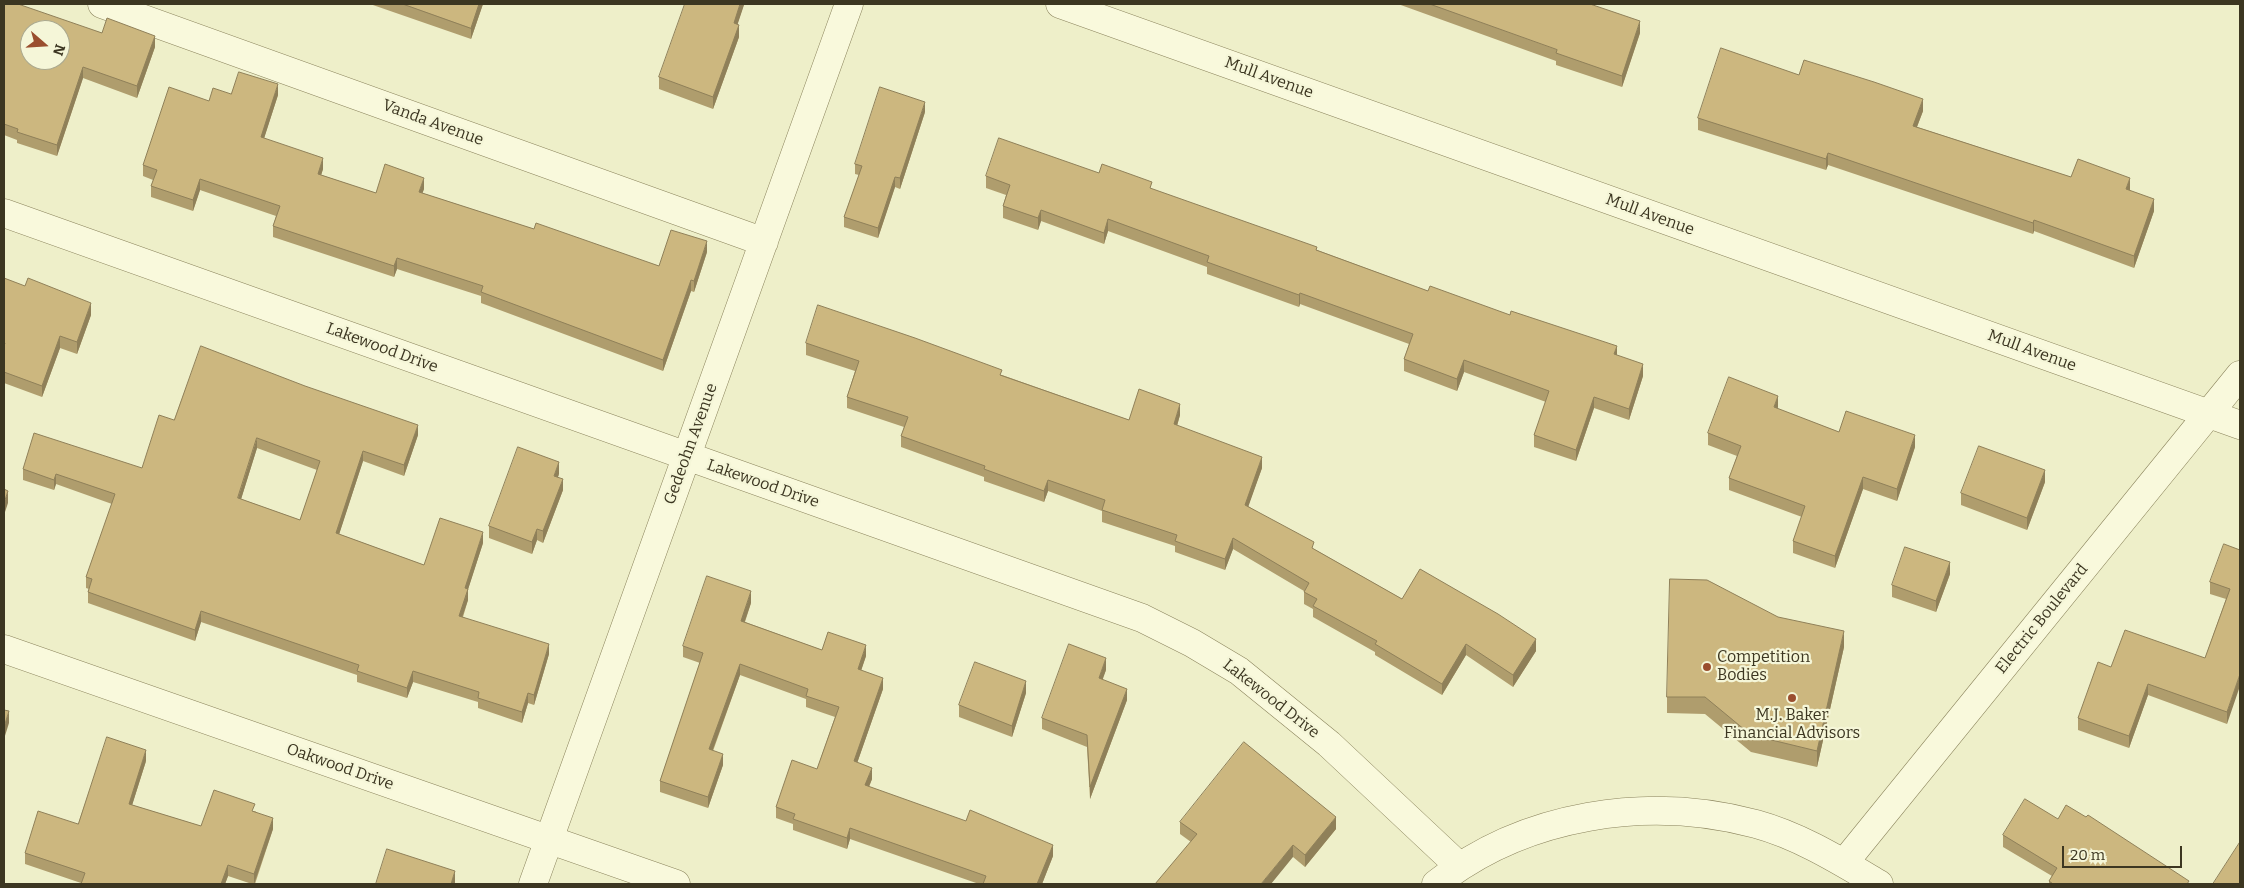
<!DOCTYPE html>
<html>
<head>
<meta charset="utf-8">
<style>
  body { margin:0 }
  #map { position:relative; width:2244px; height:888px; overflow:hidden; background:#eeefc9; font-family:Bitter,serif }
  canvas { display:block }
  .frame { position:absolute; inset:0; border:5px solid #3c3621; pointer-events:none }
  .north { position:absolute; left:20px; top:20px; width:50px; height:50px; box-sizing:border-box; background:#f5f6d8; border:1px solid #aba98f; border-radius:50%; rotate:109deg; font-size:14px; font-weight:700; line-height:20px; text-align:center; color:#3c3621 }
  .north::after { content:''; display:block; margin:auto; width:18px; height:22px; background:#9a4e2e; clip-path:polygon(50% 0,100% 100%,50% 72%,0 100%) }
  .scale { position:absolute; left:2062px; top:846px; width:120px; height:22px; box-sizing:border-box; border:2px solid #3c3621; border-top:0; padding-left:6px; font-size:15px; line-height:18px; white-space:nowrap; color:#3c3621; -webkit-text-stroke:4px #f5f6d8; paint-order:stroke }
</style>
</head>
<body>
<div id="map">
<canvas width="2244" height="888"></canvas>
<div class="frame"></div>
<div class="north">N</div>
<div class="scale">20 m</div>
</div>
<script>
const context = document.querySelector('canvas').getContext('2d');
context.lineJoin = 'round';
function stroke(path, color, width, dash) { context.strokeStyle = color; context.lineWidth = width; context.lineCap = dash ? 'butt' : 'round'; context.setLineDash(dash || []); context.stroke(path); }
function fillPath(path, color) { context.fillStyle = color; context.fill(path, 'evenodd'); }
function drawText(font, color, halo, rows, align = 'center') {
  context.font = font + ' Bitter,serif'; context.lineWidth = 4.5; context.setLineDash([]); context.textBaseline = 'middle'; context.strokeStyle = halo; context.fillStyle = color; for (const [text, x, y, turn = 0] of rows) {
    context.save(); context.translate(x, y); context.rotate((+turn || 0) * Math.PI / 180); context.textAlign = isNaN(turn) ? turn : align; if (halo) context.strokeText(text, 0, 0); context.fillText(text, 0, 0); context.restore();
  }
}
const minor = new Path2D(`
  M 102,4 L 764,242
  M 1060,4 L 2240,425
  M 4,213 L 1142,618 L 1192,643 L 1239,671 L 1329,744 L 1459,866
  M 4,649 L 676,884
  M 1844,863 L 2240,375
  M 533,884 L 849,4
  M 1436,884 C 1524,814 1648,795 1756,824 C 1800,836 1840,861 1879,884`);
stroke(minor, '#8b845d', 29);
stroke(minor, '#f9f9dc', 28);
fillPath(new Path2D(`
  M 4,4 L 102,33 L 155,47 L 137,98 L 83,78 L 57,156 L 17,143 L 17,140 L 4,135 Z
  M 370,4 L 483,4 L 471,39 Z
  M 744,4 L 737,25 L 739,37 L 713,109 L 659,89 L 659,77 Z
  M 1398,4 L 1590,4 L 1640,33 L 1622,87 L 1556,65 L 1556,61 Z
  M 1799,75 L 1923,111 L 1917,127 L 2071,177 L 2130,189 L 2130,190 L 2154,211 L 2134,268 L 2034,231 L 2033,234 L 1828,165 L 1826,170 L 1698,130 L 1698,118 Z
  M 231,94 L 278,95 L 264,138 L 323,169 L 321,175 L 376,193 L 424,189 L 422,193 L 534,229 L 659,266 L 707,252 L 694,292 L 691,291 L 663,371 L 481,303 L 481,296 L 397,269 L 394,277 L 273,237 L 273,226 L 276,216 L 200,190 L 193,211 L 151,197 L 151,186 L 153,180 L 143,176 L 143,165 L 209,101 Z
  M 925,112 L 900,189 L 895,187 L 878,238 L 844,227 L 844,217 L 859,175 L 855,174 L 855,164 Z
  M 1099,173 L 1152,189 L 1428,291 L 1617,355 L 1643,376 L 1629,420 L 1594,408 L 1576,461 L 1534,447 L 1534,435 L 1546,402 L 1464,372 L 1457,391 L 1404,371 L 1404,359 L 1409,344 L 1300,304 L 1299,307 L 1207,274 L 1207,267 L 1108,231 L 1104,244 L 1041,221 L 1038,230 L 1003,218 L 1003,206 L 1006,195 L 986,188 L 986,176 Z
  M 4,278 L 91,315 L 77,354 L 60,348 L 42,397 L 4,383 Z
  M 806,343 L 1002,375 L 1129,420 L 1180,415 L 1177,426 L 1262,468 L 1248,506 L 1314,549 L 1402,599 L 1536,651 L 1513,687 L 1466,655 L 1442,695 L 1375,655 L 1375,652 L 1313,617 L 1313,609 L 1304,604 L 1304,591 L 1233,549 L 1225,570 L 1175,552 L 1175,546 L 1102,522 L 1102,511 L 1048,491 L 1044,502 L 984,481 L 984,477 L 901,447 L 901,436 L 904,427 L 847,408 L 847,397 L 855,371 L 806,355 Z
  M 1778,407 L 1778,409 L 1839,432 L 1915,447 L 1897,501 L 1863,489 L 1835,568 L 1793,553 L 1793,541 L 1802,517 L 1729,490 L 1729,478 L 1737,456 L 1708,445 L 1708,433 Z
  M 174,420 L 418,435 L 404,476 L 363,461 L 339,534 L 424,565 L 483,543 L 468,589 L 468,600 L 463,617 L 549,654 L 534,705 L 528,703 L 522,723 L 478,708 L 478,702 L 413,682 L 407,698 L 357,682 L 357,675 L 201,622 L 195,641 L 88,603 L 88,592 L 89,589 L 86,588 L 86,577 L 112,504 L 56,484 L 54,490 L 23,480 L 23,469 L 142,468 ZM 257,448 L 317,470 L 300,520 L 241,499 Z
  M 559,474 L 558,477 L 563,490 L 543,543 L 537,540 L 532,554 L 489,538 L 489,526 Z
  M 2045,482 L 2027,530 L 1961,505 L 1961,493 Z
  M 2240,550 L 2227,724 L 2148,695 L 2129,748 L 2078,730 L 2078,718 L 2111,667 L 2205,658 L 2226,599 L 2210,594 L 2210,582 Z
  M 1950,574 L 1936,612 L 1892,597 L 1892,585 Z
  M 751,603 L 745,622 L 822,650 L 866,656 L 861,670 L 883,689 L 857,763 L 872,779 L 869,787 L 1053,856 L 1042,884 L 979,884 L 850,839 L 847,849 L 793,830 L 793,824 L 776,818 L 776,807 L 817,769 L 835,717 L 806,707 L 806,699 L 740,675 L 713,751 L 723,765 L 708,808 L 660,792 L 660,781 L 700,663 L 683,657 L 683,646 Z
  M 1778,617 L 1844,647 L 1817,767 L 1751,752 L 1705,714 L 1667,713 L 1667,697 Z
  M 1106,670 L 1102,679 L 1127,700 L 1090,799 L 1087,747 L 1042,729 L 1042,718 Z
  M 1026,693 L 1012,737 L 959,717 L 959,705 Z
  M 146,761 L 132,805 L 201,826 L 255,811 L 273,829 L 255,884 L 252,884 L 228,876 L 225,884 L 81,884 L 81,883 L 25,864 L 25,853 L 78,824 Z
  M 2058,819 L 2189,884 L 2049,884 L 2049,881 L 2052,876 L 2003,847 L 2003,835 Z
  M 1180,822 L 1336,829 L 1305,867 L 1293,857 L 1191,842 L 1180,834 Z`), '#af9d6d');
fillPath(new Path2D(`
  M 479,4 L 483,4 L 471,39 L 471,28 Z
  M 740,4 L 744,4 L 744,5 L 734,35 L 734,23 Z
  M 1640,21 L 1640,33 L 1622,87 L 1622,76 Z
  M 739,25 L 739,37 L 713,109 L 713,97 Z
  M 155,36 L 155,47 L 137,98 L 137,86 Z
  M 83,67 L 83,78 L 57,156 L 57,145 Z
  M 278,84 L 278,95 L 261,148 L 261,137 Z
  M 1923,99 L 1923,111 L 1913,137 L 1913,126 Z
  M 925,102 L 925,112 L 900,189 L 900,178 Z
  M 1828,153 L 1828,165 L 1826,170 L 1826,159 Z
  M 323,158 L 323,169 L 318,185 L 318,174 Z
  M 895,177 L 895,187 L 878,238 L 878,228 Z
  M 424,178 L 424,189 L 419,203 L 419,192 Z
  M 2130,178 L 2130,189 L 2126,201 L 2126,189 Z
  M 200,179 L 200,190 L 193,211 L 193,200 Z
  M 2154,199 L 2154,211 L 2134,268 L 2134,256 Z
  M 1041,210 L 1041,221 L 1038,230 L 1038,218 Z
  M 1108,219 L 1108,231 L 1104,244 L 1104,233 Z
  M 2034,220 L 2034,231 L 2033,234 L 2033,223 Z
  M 707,241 L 707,252 L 694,292 L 694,281 Z
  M 397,258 L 397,269 L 394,277 L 394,266 Z
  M 691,280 L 691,291 L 663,371 L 663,360 Z
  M 1300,293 L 1300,304 L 1299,307 L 1299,295 Z
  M 91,303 L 91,315 L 77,354 L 77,342 Z
  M 60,336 L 60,348 L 42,397 L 42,386 Z
  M 1617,346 L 1617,358 L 1614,354 Z
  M 1464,360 L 1464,372 L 1457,391 L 1457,379 Z
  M 1643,364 L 1643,376 L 1629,420 L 1629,409 Z
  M 1778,396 L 1778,407 L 1774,419 L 1774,407 Z
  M 1594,397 L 1594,408 L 1576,461 L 1576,450 Z
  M 1180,404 L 1180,415 L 1174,436 L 1174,424 Z
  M 418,425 L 418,435 L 404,476 L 404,465 Z
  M 1915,435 L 1915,447 L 1897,501 L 1897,489 Z
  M 257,438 L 257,448 L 238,509 L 238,498 Z
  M 363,451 L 363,461 L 336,544 L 336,533 Z
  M 1262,457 L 1262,468 L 1245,516 L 1245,505 Z
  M 559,462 L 559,474 L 554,487 L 554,476 Z
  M 2045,470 L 2045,482 L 2027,530 L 2027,518 Z
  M 56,474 L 56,484 L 54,490 L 54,480 Z
  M 1863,477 L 1863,489 L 1835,568 L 1835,556 Z
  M 563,479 L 563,490 L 543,543 L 543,531 Z
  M 1048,480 L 1048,491 L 1044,502 L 1044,491 Z
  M 8,491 L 8,503 L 4,515 L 4,503 Z
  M 537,529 L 537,540 L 532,554 L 532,542 Z
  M 483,532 L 483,543 L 465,599 L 465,588 Z
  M 1233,538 L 1233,549 L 1225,570 L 1225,559 Z
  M 1950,562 L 1950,574 L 1936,612 L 1936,601 Z
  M 468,589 L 468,600 L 459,626 L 459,616 Z
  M 751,591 L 751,603 L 741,632 L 741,621 Z
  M 201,611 L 201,622 L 195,641 L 195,630 Z
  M 1844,631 L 1844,647 L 1817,767 L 1817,751 Z
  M 1536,639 L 1536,651 L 1513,687 L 1513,675 Z
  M 549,644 L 549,654 L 534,705 L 534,695 Z
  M 1466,644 L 1466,655 L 1442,695 L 1442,684 Z
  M 866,645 L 866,656 L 858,680 L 858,669 Z
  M 1106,658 L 1106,670 L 1099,690 L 1099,678 Z
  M 740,664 L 740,675 L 709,760 L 709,749 Z
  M 413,671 L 413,682 L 407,698 L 407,688 Z
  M 2240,674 L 2240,686 L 2227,724 L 2227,712 Z
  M 883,678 L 883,689 L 854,772 L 854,761 Z
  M 1026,681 L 1026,693 L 1012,737 L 1012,726 Z
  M 2148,684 L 2148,695 L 2129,748 L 2129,736 Z
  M 1127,689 L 1127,700 L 1090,799 L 1090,787 Z
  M 528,693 L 528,703 L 522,723 L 522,712 Z
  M 9,711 L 9,723 L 4,739 L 4,727 Z
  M 146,750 L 146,761 L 129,815 L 129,804 Z
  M 723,754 L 723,765 L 708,808 L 708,797 Z
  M 872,768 L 872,779 L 865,796 L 865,785 Z
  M 1336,817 L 1336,829 L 1305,867 L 1305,855 Z
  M 273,818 L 273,829 L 254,884 L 254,874 Z
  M 850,828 L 850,839 L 847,849 L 847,838 Z
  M 1053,845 L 1053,856 L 1042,884 L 1037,884 Z
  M 1293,845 L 1293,857 L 1271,884 L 1261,884 Z
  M 228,865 L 228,876 L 225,884 L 221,884 Z
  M 455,871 L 455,884 L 451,884 Z`), '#8f8059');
const building = new Path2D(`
  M 4,4 L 18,4 L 102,33 L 107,18 L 155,36 L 137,86 L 83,67 L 57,145 L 17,132 L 18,129 L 4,124 ZM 30,30 L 60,30 L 60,60 L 30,60 Z
  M 403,4 L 479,4 L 471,28 Z
  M 685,4 L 740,4 L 734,23 L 739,25 L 713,97 L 659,77 Z
  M 1430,4 L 1590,4 L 1640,21 L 1622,76 L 1556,53 L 1557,50 Z
  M 1721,48 L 1799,75 L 1804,60 L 1874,82 L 1923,99 L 1913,126 L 2071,177 L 2078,159 L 2130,178 L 2126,189 L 2154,199 L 2134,256 L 2034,220 L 2033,223 L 1828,153 L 1826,159 L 1698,118 Z
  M 239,72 L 278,84 L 261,137 L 323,158 L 318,174 L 376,193 L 385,164 L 424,178 L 419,192 L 534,229 L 536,223 L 659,266 L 671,230 L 707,241 L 694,281 L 691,280 L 663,360 L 481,292 L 483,286 L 397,258 L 394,266 L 273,226 L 280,206 L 200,179 L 193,200 L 151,186 L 157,170 L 143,165 L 169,87 L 209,101 L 213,88 L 231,94 Z
  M 880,87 L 925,102 L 900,178 L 895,177 L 878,228 L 844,217 L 862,166 L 855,164 Z
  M 999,138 L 1099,173 L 1102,164 L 1152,182 L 1150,188 L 1317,247 L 1316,250 L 1428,291 L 1430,286 L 1510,315 L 1511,311 L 1617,346 L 1614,354 L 1643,364 L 1629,409 L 1594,397 L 1576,450 L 1534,435 L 1549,391 L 1464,360 L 1457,379 L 1404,359 L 1413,334 L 1300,293 L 1299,295 L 1207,262 L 1209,256 L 1108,219 L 1104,233 L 1041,210 L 1038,218 L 1003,206 L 1010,185 L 986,176 Z
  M 4,278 L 25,286 L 28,278 L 91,303 L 77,342 L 60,336 L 42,386 L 4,372 L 4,346 L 5,343 L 4,342 Z
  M 818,305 L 915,338 L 1002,370 L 1000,375 L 1129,420 L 1139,389 L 1180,404 L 1174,424 L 1262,457 L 1245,505 L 1314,542 L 1312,548 L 1402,599 L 1420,569 L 1498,614 L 1536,639 L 1513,675 L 1466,644 L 1442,684 L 1375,644 L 1377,641 L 1313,606 L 1317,599 L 1304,592 L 1309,583 L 1233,538 L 1225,559 L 1175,541 L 1177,535 L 1102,510 L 1105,500 L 1048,480 L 1044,491 L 984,469 L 985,466 L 901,436 L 908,417 L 847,397 L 859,361 L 806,343 Z
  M 201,346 L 305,386 L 418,425 L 404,465 L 363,451 L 336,533 L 424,565 L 440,518 L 483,532 L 465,588 L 468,589 L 459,616 L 549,644 L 534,695 L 528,693 L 522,712 L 478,698 L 479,692 L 413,671 L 407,688 L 357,671 L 359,665 L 201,611 L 195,630 L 88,592 L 92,579 L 86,577 L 115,494 L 56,474 L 54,480 L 23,469 L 34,433 L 142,468 L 159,415 L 174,420 ZM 257,438 L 320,461 L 300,520 L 238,498 Z
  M 1729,377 L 1778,396 L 1774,407 L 1839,432 L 1846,411 L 1915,435 L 1897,489 L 1863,477 L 1835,556 L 1793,541 L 1805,506 L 1729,478 L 1741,446 L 1708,433 Z
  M 1979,446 L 2045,470 L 2027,518 L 1961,493 Z
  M 518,447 L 559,462 L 554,476 L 563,479 L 543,531 L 537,529 L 532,542 L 489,526 Z
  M 4,489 L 8,491 L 4,503 Z
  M 2224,544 L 2240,550 L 2240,674 L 2227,712 L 2148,684 L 2129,736 L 2078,718 L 2098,662 L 2111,667 L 2125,630 L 2205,658 L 2230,589 L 2210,582 Z
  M 1905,547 L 1950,562 L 1936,601 L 1892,585 Z
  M 707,576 L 751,591 L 741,621 L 822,650 L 828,632 L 866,645 L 858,669 L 883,678 L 854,761 L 872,768 L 865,785 L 966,821 L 970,810 L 1053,845 L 1037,884 L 983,884 L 986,876 L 850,828 L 847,838 L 793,819 L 795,814 L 776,807 L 792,760 L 817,769 L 839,707 L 806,696 L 808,689 L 740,664 L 709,749 L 723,754 L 708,797 L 660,781 L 703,653 L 683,646 Z
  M 1670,579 L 1707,580 L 1778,617 L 1844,631 L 1817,751 L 1751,735 L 1705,697 L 1667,697 Z
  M 1069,644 L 1106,658 L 1099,678 L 1127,689 L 1090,787 L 1087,735 L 1042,718 Z
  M 975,662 L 1026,681 L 1012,726 L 959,705 Z
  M 4,710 L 9,711 L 4,727 Z
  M 107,737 L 146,750 L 129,804 L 201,826 L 214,790 L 255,804 L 252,811 L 273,818 L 254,874 L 228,865 L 221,884 L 81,884 L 85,873 L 25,853 L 38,811 L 78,824 Z
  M 1244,742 L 1336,817 L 1305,855 L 1293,845 L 1261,884 L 1155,884 L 1197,834 L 1180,822 Z
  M 2025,799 L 2058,819 L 2066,805 L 2086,817 L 2088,815 L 2189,881 L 2187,884 L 2053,884 L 2049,881 L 2057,868 L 2003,835 Z
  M 2240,842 L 2240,884 L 2213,884 Z
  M 387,849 L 455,871 L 451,884 L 376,884 Z`);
fillPath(building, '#ccb77f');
stroke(building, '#8f8059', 1);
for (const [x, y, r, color] of [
  [1707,667,5,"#9a4e2e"],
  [1792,698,5,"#9a4e2e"]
]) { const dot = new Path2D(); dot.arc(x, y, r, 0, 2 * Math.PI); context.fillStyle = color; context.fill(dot); stroke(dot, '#f5f6d8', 2); }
drawText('16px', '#3c3621', '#f5f6d8', [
  ["Mull Avenue",1269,78,20],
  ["Vanda Avenue",433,123,20],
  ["Mull Avenue",1650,215,20],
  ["Lakewood Drive",382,348,20],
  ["Mull Avenue",2032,351,20],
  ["Gedeohn Avenue",691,444,-70],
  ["Lakewood Drive",763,484,19],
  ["Electric Boulevard",2042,619,-51],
  ["Lakewood Drive",1271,699,38],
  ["Oakwood Drive",340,767,19]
]);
drawText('16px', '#3c3621', '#f5f6d8', [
  ["Competition",1717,658],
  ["Bodies",1717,676],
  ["M.J. Baker",1792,716,"center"],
  ["Financial Advisors",1792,734,"center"]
], 'left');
</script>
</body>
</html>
